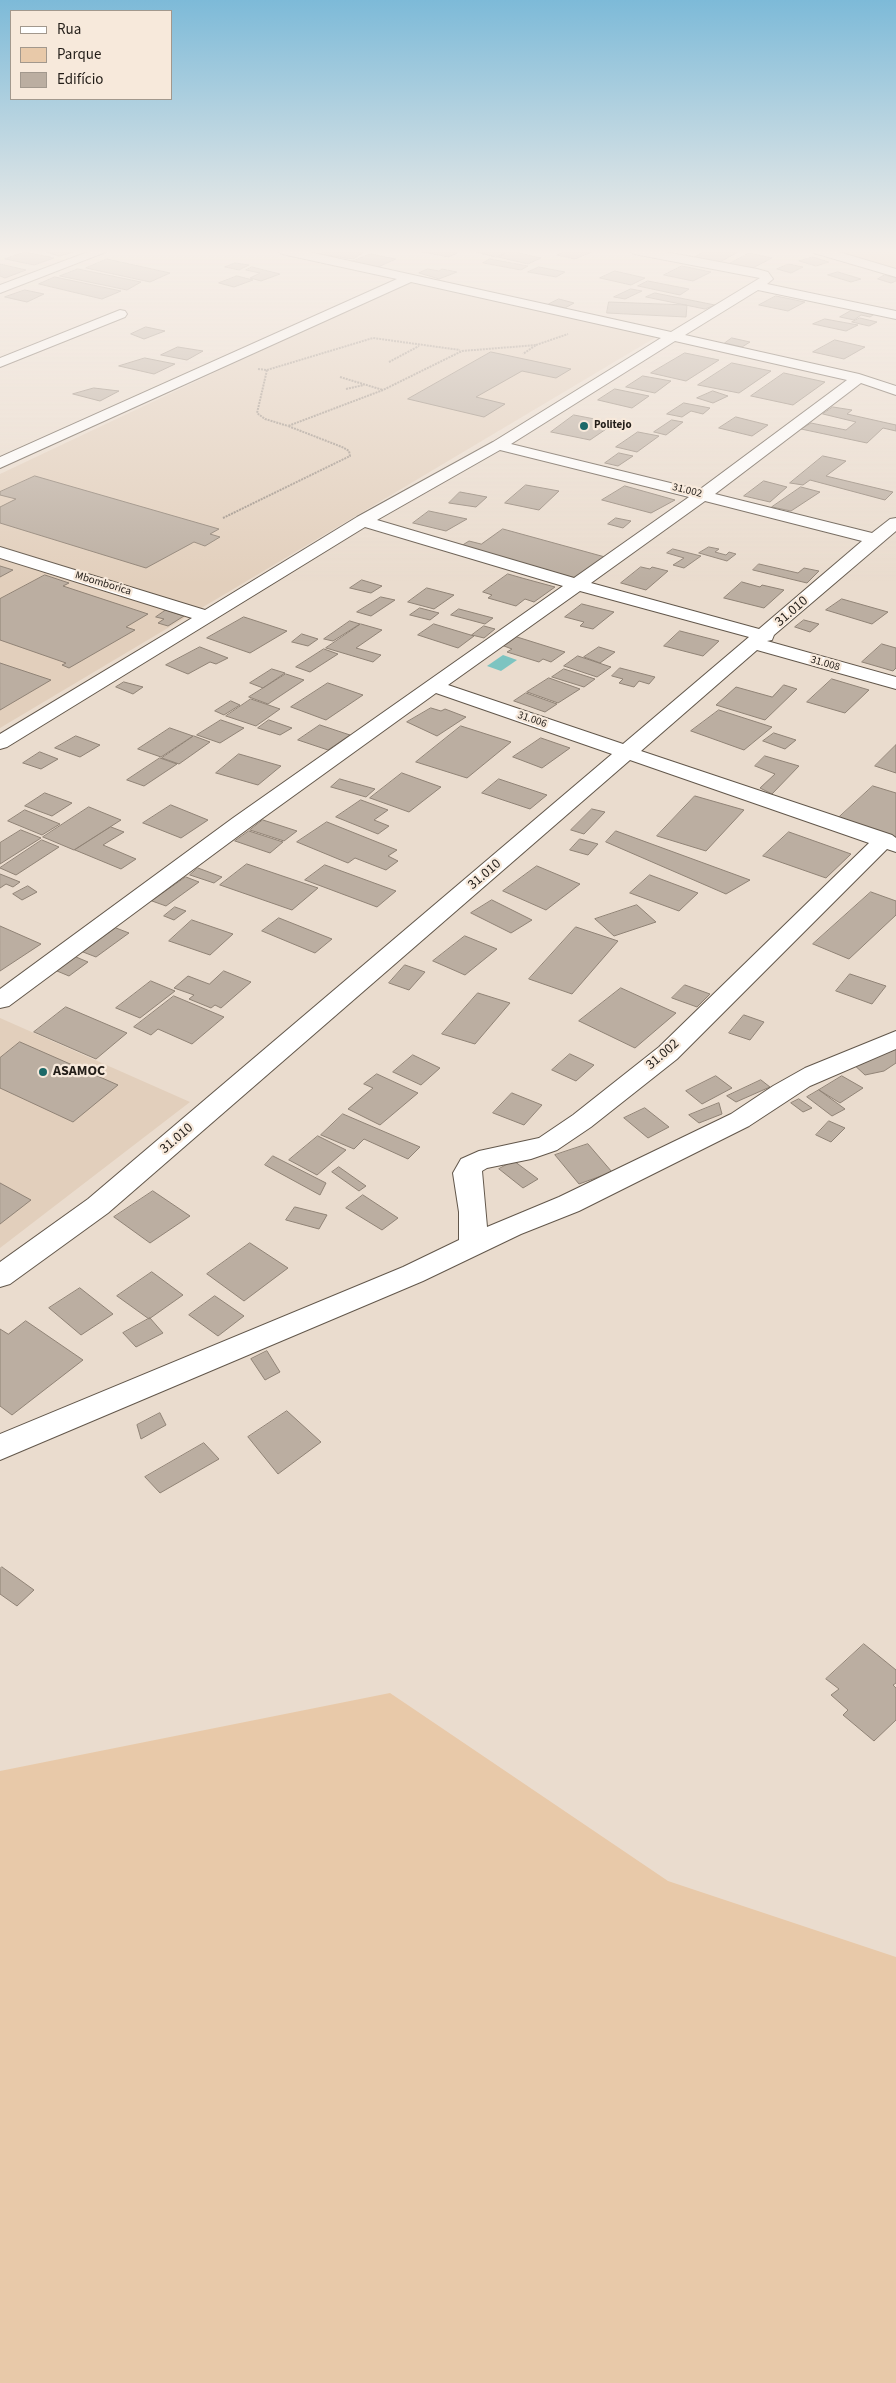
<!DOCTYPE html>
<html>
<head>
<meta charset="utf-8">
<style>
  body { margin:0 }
  #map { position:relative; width:896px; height:2383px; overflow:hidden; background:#eadcce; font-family:"Source Sans 3",sans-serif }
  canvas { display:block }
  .legend { position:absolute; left:10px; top:10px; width:162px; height:90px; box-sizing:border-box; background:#f7e9db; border:1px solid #a2988d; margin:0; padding:6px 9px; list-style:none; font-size:15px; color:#231e19 }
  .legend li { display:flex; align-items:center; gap:10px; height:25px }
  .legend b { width:25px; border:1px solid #a2988d }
</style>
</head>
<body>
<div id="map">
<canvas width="896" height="2383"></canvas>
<ul class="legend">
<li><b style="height:6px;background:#fff"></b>Rua</li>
<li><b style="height:14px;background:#e8c9a9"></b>Parque</li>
<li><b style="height:14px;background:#bbaea1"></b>Edifício</li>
</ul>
</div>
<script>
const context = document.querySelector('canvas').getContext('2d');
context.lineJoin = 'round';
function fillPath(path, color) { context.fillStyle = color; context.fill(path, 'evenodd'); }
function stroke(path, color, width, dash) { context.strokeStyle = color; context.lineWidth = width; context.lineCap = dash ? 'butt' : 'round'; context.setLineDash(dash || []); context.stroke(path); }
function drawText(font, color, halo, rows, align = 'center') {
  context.font = font + ' "Source Sans 3",sans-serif'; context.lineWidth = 4.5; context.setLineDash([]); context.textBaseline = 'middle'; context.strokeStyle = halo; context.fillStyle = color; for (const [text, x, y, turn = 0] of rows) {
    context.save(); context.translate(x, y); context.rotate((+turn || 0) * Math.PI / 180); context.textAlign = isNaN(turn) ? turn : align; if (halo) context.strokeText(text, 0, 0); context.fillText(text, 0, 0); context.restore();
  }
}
fillPath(new Path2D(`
  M 406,282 L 658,336 L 0,728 L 0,474 Z
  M 0,1018 L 190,1102 L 0,1248 Z`), '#e2cfbc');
fillPath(new Path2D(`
  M 829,250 L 896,250 L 896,270 Z
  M 390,1693 L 668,1881 L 896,1957 L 896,2383 L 0,2383 L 0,1771 Z`), '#e8c9a9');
fillPath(new Path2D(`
  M 503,655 L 517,660 L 501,671 L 487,666 Z`), '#7dc4c1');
const building = new Path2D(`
  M 39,250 L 75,250 L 77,251 L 60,256 Z
  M 330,250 L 362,250 L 366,251 L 353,259 L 319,254 Z
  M 441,250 L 457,253 L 449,257 L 417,251 Z
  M 468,250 L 504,250 L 509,251 L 497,257 Z
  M 568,250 L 591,250 L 594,251 L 575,259 L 557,255 Z
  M 708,250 L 729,250 L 738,252 L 720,262 L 695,257 Z
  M 511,251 L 541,258 L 528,264 L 498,257 Z
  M 25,252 L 54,258 L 34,265 L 5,259 Z
  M 749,253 L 772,258 L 751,269 L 729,264 Z
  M 370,254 L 396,259 L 376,268 L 351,262 Z
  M 813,257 L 829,262 L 816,266 L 799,261 Z
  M 107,259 L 170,273 L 150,282 L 86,268 Z
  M 490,259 L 528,266 L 521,270 L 483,263 Z
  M 235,263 L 249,265 L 239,270 L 225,267 Z
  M 0,264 L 26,270 L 5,278 L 0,276 Z
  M 789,264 L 803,267 L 791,273 L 777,269 Z
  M 682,266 L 711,272 L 693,281 L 664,275 Z
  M 252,267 L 280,274 L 261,281 L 250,278 L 260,273 L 246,270 Z
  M 539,267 L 565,272 L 556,277 L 528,272 Z
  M 78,269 L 141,282 L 127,290 L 60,276 Z
  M 428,269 L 439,271 L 442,269 L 457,272 L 439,279 L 419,273 Z
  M 615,271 L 645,278 L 631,285 L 600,278 Z
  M 838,272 L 861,279 L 851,282 L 828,275 Z
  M 885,275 L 896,278 L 896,281 L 891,283 L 878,279 Z
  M 237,276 L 253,280 L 234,287 L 219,283 Z
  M 55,277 L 121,291 L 102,299 L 39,284 Z
  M 648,281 L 689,289 L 680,295 L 638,286 Z
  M 631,289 L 642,291 L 625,299 L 614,297 Z
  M 25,290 L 44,294 L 27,302 L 5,297 Z
  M 655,293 L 715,305 L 705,309 L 646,297 Z
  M 776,296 L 805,302 L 788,311 L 759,305 Z
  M 559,299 L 574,303 L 565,308 L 549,304 Z
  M 609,302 L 687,305 L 686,317 L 607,313 Z
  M 854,309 L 876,313 L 870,317 L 861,315 L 854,320 L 840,317 Z
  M 860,318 L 877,322 L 869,326 L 852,322 Z
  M 825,319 L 858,325 L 846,331 L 813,324 Z
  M 146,327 L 165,331 L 144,339 L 131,334 Z
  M 732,338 L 750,342 L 742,347 L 725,343 Z
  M 835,340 L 865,347 L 844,359 L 813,352 Z
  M 178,347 L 203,351 L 187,360 L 161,355 Z
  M 491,352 L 571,369 L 556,378 L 522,371 L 476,397 L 505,404 L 484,417 L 408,399 Z
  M 685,353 L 719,360 L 686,381 L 651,373 Z
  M 145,358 L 175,364 L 154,374 L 119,366 Z
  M 732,363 L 771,371 L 739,393 L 698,385 Z
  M 784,373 L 825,382 L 793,405 L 751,396 Z
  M 643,376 L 671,381 L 655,393 L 626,387 Z
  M 94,388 L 119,391 L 100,401 L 73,394 Z
  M 615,389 L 649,396 L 632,408 L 598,400 Z
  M 713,391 L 728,396 L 713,403 L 697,398 Z
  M 684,403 L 710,408 L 703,414 L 691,411 L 682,417 L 667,414 Z
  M 833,407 L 852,410 L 847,414 L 896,425 L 896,431 L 883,428 L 867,443 L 801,429 L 811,423 L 846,430 L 856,422 L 823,414 Z
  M 574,415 L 615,423 L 590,440 L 551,432 Z
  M 736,417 L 768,425 L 752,436 L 719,428 Z
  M 672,420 L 683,422 L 666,435 L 654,432 Z
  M 638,432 L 659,436 L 637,452 L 616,447 Z
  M 619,453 L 633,456 L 618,466 L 605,463 Z
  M 823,456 L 846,461 L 826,476 L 893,492 L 885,500 L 810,480 L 803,485 L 790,483 Z
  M 35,476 L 219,529 L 210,534 L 220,537 L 205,546 L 194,542 L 146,568 L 0,523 L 0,507 L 16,499 L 0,495 L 0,492 Z
  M 764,481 L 787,487 L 770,502 L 744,496 Z
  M 526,485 L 559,491 L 539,510 L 505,503 Z
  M 625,486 L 675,500 L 651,513 L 602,500 Z
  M 801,487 L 820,492 L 791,511 L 772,507 Z
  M 460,492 L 487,497 L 476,507 L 449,503 Z
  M 429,511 L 467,519 L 446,531 L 413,523 Z
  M 616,518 L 631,521 L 623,528 L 608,524 Z
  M 503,529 L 605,557 L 575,578 L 461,546 L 469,541 L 481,544 Z
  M 709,547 L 719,549 L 715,552 L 726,555 L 729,552 L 736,554 L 727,561 L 699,553 Z
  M 673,549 L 701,556 L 684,568 L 673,565 L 684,558 L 667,553 Z
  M 759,564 L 798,573 L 804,568 L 819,571 L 807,583 L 753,570 Z
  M 0,566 L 13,570 L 0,577 Z
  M 641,567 L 650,569 L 652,567 L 668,571 L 646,590 L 621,583 Z
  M 508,574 L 522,578 L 555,587 L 534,602 L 525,599 L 516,606 L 488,598 L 492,595 L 483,592 Z
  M 45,575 L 69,583 L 63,586 L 148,614 L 126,627 L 135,630 L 69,668 L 62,665 L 66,663 L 0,640 L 0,599 Z
  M 362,580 L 382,586 L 371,593 L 350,588 Z
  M 742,582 L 760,587 L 762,585 L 784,590 L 764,608 L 724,598 Z
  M 427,588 L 454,595 L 434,609 L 408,602 Z
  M 381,597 L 395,600 L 371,616 L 357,612 Z
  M 842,599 L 888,612 L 872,624 L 826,610 Z
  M 582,604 L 614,612 L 593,629 L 580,626 L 584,622 L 565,617 Z
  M 420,608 L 439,613 L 430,620 L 410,615 Z
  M 459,609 L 493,618 L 485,624 L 451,615 Z
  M 166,610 L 184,616 L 168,626 L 158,623 L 164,619 L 156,617 Z
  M 244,617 L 287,631 L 250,653 L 207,638 Z
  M 804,620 L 819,624 L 810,632 L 795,627 Z
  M 350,621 L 360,624 L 333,641 L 324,639 Z
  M 361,624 L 382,630 L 356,648 L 381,655 L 373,662 L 326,648 Z
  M 434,624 L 474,636 L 458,648 L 418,635 Z
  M 484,626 L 495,629 L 484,638 L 472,635 Z
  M 680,631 L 719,641 L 703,656 L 664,646 Z
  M 302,634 L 318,639 L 308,646 L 292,642 Z
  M 517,637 L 565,652 L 551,662 L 543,659 L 539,662 L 507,652 L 512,649 L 504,646 Z
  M 882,644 L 896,648 L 896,668 L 893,671 L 862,662 Z
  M 200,647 L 228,658 L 216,664 L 210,662 L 188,674 L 166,665 Z
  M 599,647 L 615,652 L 600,663 L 584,657 Z
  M 324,649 L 338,654 L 310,672 L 296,667 Z
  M 578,656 L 611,667 L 597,677 L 564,666 Z
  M 0,663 L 51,680 L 0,710 Z
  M 620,668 L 655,677 L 649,684 L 639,681 L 634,687 L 619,683 L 623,679 L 612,676 Z
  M 272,669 L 285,673 L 263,688 L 250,683 Z
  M 564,669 L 595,679 L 584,687 L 552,677 Z
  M 286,674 L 304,680 L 268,704 L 249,697 Z
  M 549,678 L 580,689 L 558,703 L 527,692 Z
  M 832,679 L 869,690 L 845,713 L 807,702 Z
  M 124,682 L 143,687 L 133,694 L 116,687 Z
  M 328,683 L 363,695 L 326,720 L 291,707 Z
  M 784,685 L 797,689 L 765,720 L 716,705 L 736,687 L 772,697 Z
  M 526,693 L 557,704 L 545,712 L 514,701 Z
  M 251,699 L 280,709 L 256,726 L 226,716 Z
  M 231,701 L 240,705 L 224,715 L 215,711 Z
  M 431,708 L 441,711 L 445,709 L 466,717 L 437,736 L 407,722 Z
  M 719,710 L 772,727 L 744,750 L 691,731 Z
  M 221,720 L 244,728 L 220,743 L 197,735 Z
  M 269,720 L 292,728 L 280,735 L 258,728 Z
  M 320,725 L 350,735 L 328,750 L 298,740 Z
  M 461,726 L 511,742 L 467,778 L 416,762 Z
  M 170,728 L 193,736 L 161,757 L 138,749 Z
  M 774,733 L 796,740 L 785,749 L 763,741 Z
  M 76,736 L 100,745 L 80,757 L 55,748 Z
  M 194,736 L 210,742 L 179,764 L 162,758 Z
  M 541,738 L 570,748 L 542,768 L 513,757 Z
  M 896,745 L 896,773 L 875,766 Z
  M 40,752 L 58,759 L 41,769 L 23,763 Z
  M 239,754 L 281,766 L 258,785 L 216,773 Z
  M 765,756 L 799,766 L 772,794 L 760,788 L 775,774 L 755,766 Z
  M 160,758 L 177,764 L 144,786 L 127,780 Z
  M 402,773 L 441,787 L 409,812 L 370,798 Z
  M 340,779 L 375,789 L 366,797 L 331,787 Z
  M 499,779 L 547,795 L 530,809 L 482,793 Z
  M 873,786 L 896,793 L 896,838 L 892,841 L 835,821 Z
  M 45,793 L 72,803 L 52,816 L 25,806 Z
  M 695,796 L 744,810 L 706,851 L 657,836 Z
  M 361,800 L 388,810 L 374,820 L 389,826 L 378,834 L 336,817 Z
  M 171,805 L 208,820 L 181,838 L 143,823 Z
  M 89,807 L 121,820 L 74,850 L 43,837 Z
  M 592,809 L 605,812 L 584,834 L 571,830 Z
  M 25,810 L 60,824 L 42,835 L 8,821 Z
  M 263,820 L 297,831 L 284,841 L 250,830 Z
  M 327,822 L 397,850 L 388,856 L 398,861 L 386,870 L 355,858 L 348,863 L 297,842 Z
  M 111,827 L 124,832 L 103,845 L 136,859 L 121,869 L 75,850 Z
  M 21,830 L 41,838 L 0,864 L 0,843 Z
  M 249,831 L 283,842 L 270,853 L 235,841 Z
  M 616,831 L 750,880 L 726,894 L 606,842 Z
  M 789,832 L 851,854 L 826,878 L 763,856 Z
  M 580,839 L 598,844 L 588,855 L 570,850 Z
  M 42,840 L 59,847 L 16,875 L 0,868 Z
  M 247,864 L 318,888 L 292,910 L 220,885 Z
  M 325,865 L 396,891 L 377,907 L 305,880 Z
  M 537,866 L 580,884 L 546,910 L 503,891 Z
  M 198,868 L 222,877 L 214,883 L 190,875 Z
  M 0,874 L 20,882 L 13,887 L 6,884 L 0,888 Z
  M 650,875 L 698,893 L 679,911 L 630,893 Z
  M 186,877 L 199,882 L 166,906 L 152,901 Z
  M 28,886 L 37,892 L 22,900 L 13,894 Z
  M 871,892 L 896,901 L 896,915 L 849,959 L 813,944 Z
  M 492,900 L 532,920 L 511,933 L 471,913 Z
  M 637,905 L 656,922 L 614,936 L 595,919 Z
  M 175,907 L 186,911 L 174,920 L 164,916 Z
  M 279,918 L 332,939 L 315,953 L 262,931 Z
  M 192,920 L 233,934 L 210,955 L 169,941 Z
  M 0,926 L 41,944 L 0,971 Z
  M 576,927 L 618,941 L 572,994 L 529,979 Z
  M 116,928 L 129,933 L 96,957 L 83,952 Z
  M 465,936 L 497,949 L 465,975 L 433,961 Z
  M 76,957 L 88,962 L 69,976 L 57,971 Z
  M 405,965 L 425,972 L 409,990 L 389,983 Z
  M 224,971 L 251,982 L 221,1008 L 215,1005 L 211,1008 L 189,999 L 194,995 L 174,988 L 188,976 L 209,984 Z
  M 850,974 L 886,986 L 872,1004 L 836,991 Z
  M 151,981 L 175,991 L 140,1018 L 116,1008 Z
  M 685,985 L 710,994 L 697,1007 L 672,998 Z
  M 621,988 L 676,1013 L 635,1048 L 579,1021 Z
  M 478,993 L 510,1003 L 475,1044 L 442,1034 Z
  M 174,996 L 224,1017 L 192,1044 L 158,1029 L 151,1035 L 134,1027 Z
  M 66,1007 L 127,1033 L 96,1059 L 34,1032 Z
  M 744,1015 L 764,1022 L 750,1040 L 729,1033 Z
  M 20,1042 L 118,1085 L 73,1122 L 0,1088 L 0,1058 Z
  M 896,1047 L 896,1063 L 884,1071 L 865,1075 L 851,1062 Z
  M 570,1054 L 594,1065 L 576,1081 L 552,1070 Z
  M 413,1055 L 440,1068 L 421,1085 L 393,1072 Z
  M 377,1074 L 418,1093 L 380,1125 L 348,1109 L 373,1088 L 364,1084 Z
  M 716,1076 L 732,1088 L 702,1104 L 686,1091 Z
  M 842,1076 L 863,1088 L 840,1103 L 819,1090 Z
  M 761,1080 L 770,1087 L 736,1102 L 727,1096 Z
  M 819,1090 L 845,1109 L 832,1116 L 807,1097 Z
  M 512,1093 L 542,1105 L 524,1125 L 493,1113 Z
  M 799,1099 L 812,1108 L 803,1112 L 791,1103 Z
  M 719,1103 L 722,1114 L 699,1123 L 689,1115 Z
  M 645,1108 L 669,1127 L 648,1138 L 624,1118 Z
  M 343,1114 L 420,1147 L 408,1159 L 364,1139 L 354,1149 L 321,1135 Z
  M 829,1121 L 845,1128 L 831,1142 L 816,1135 Z
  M 318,1136 L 346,1150 L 317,1175 L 289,1160 Z
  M 588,1144 L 612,1172 L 579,1184 L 555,1155 Z
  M 273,1156 L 326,1183 L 320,1195 L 265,1165 Z
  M 514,1161 L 538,1179 L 523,1188 L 499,1169 Z
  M 339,1167 L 366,1186 L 359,1191 L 332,1172 Z
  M 0,1183 L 31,1200 L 0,1224 Z
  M 153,1191 L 190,1216 L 150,1243 L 114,1217 Z
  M 363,1195 L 398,1218 L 382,1230 L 346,1208 Z
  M 295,1207 L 327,1215 L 319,1229 L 286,1220 Z
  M 250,1243 L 288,1268 L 244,1301 L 207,1274 Z
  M 152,1272 L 183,1295 L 149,1319 L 117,1296 Z
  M 80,1288 L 113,1314 L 81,1335 L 49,1308 Z
  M 215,1296 L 244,1316 L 218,1336 L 189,1315 Z
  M 150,1318 L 163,1333 L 136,1347 L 123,1333 Z
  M 26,1321 L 83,1360 L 12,1415 L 0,1406 L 0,1329 L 8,1334 Z
  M 267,1351 L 280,1372 L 265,1380 L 251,1359 Z
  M 287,1411 L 321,1442 L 278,1474 L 248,1437 Z
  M 160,1413 L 166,1425 L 141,1439 L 137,1425 Z
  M 204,1443 L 219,1459 L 160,1493 L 145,1477 Z
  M 2,1567 L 34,1590 L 17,1606 L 0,1594 L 0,1569 Z
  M 864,1644 L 896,1670 L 896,1683 L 893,1685 L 896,1688 L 896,1720 L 874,1741 L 843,1715 L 848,1710 L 831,1695 L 839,1689 L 826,1679 Z`);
fillPath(building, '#bbaea1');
stroke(building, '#908376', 1);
const street = new Path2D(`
  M 93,250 L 111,250 L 0,293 L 0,285 Z
  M 276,250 L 300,250 L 671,332 L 760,278 L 634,254 L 628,250 L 655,250 L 757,269 L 768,272 L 773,279 L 767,284 L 896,311 L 896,319 L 758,290 L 685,335 L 859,374 L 896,386 L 896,395 L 861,383 L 715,494 L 872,533 L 890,519 L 896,518 L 896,531 L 774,635 L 772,640 L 767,641 L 896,677 L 896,689 L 757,650 L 641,751 L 892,835 L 896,838 L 896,852 L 887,849 L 677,1059 L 591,1127 L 557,1150 L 531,1159 L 487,1168 L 482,1171 L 487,1227 L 559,1197 L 731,1114 L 773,1086 L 805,1068 L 896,1031 L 896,1049 L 810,1086 L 749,1126 L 579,1211 L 521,1234 L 423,1281 L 0,1460 L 0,1434 L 403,1267 L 459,1240 L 459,1212 L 453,1173 L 461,1159 L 479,1151 L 539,1138 L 573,1115 L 659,1047 L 869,843 L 630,760 L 108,1213 L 10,1284 L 0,1287 L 0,1262 L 88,1199 L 612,754 L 436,693 L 249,828 L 9,1006 L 0,1008 L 0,989 L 233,818 L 563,586 L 365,527 L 7,747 L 0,749 L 0,734 L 192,618 L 0,558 L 0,547 L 205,610 L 357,517 L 493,442 L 661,338 L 411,282 L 0,468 L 0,457 L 397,279 L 282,254 ZM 675,341 L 847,380 L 699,490 L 511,444 ZM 500,450 L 689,497 L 574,578 L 377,520 ZM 705,501 L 862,541 L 759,629 L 591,583 ZM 580,591 L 749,637 L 623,744 L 448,685 Z
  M 812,250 L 832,250 L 896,269 L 896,277 L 814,253 Z
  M 120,310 L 125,311 L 127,314 L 125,317 L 0,367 L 0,358 Z`);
stroke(street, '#62574b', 2);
stroke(new Path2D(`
  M 536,345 L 568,334
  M 389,362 L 419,346
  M 258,369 L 267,370 L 257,413 L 265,419 L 288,426
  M 267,370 L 373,338 L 460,350
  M 340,377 L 383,390
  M 346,389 L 364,385
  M 223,518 L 350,456 L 349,451 L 342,447 L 288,426 L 383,390 L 462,351 L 536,345 L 523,354`), '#9d9288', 2, [2, 1]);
fillPath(street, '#fff');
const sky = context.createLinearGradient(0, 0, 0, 584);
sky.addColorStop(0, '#7dbad8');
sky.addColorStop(0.43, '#f6efe9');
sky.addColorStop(1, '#f6efe900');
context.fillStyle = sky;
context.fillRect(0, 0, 896, 584);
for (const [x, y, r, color] of [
  [584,426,5,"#1c6968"],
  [43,1072,5,"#1c6968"]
]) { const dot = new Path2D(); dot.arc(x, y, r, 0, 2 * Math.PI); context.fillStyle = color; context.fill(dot); stroke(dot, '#f7e9db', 2); }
drawText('bold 11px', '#231e19', '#f7e9db', [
  ["Politejo",594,426]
], 'left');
drawText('11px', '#231e19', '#f7e9db', [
  ["31.002",687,491,14],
  ["Mbomborica",103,584,17],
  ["31.008",825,664,16],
  ["31.006",532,720,19]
]);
drawText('14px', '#231e19', '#f7e9db', [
  ["31.010",792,612,-41],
  ["31.010",485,875,-41],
  ["31.002",663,1055,-41],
  ["31.010",177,1139,-41]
]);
drawText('bold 14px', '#231e19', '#f7e9db', [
  ["ASAMOC",53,1072]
], 'left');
</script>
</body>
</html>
